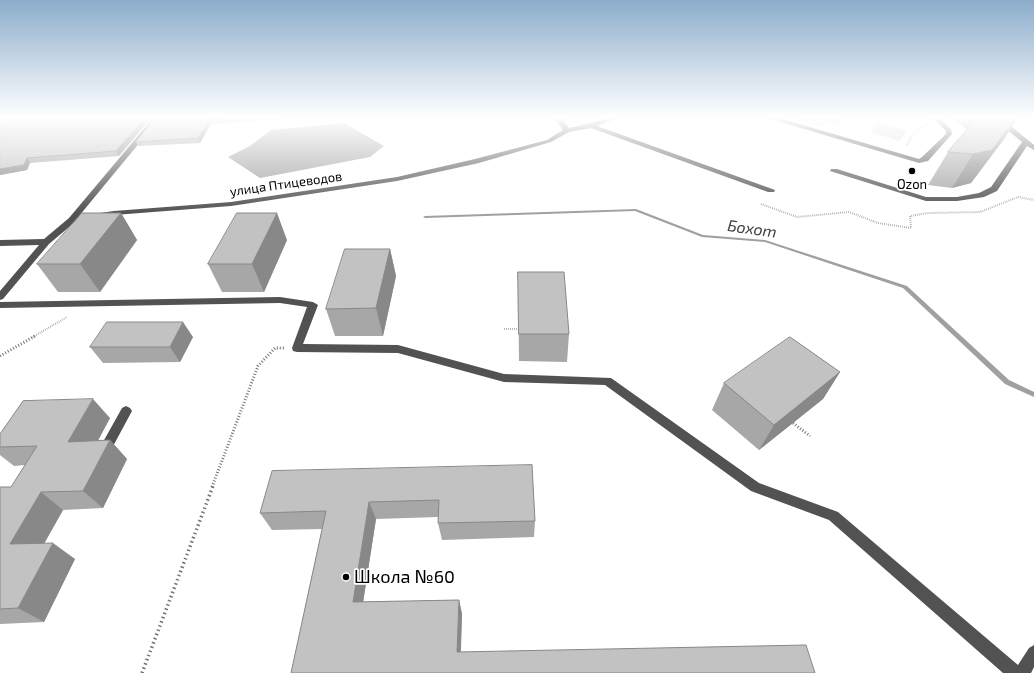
<!DOCTYPE html>
<html>
<head>
<meta charset="utf-8">
<style>
  body { margin:0 }
  canvas { display:block; background:#fff }
</style>
</head>
<body>
<canvas width="1034" height="673"></canvas>
<script>
const context = document.querySelector('canvas').getContext('2d');
context.lineJoin = 'round';
function fillPath(path, color) { context.fillStyle = color; context.fill(path, 'evenodd'); }
function stroke(path, color, width, dash) { context.strokeStyle = color; context.lineWidth = width; context.lineCap = dash ? 'butt' : 'round'; context.setLineDash(dash || []); context.stroke(path); }
function drawText(font, color, halo, rows, align = 'center') {
  context.font = font + ' "Exo 2",sans-serif'; context.lineWidth = 3.5; context.setLineDash([]); context.textBaseline = 'middle'; context.strokeStyle = halo; context.fillStyle = color; for (const [text, x, y, turn = 0] of rows) {
    context.save(); context.translate(x, y); context.rotate((+turn || 0) * Math.PI / 180); context.textAlign = isNaN(turn) ? turn : align; if (halo) context.strokeText(text, 0, 0); context.fillText(text, 0, 0); context.restore();
  }
}
fillPath(new Path2D(`
  M 796,118 L 844,118 L 838,125 L 828,122 L 823,127 Z
  M 878,122 L 907,131 L 900,141 L 870,132 Z`), '#d9d9d9');
fillPath(new Path2D(`
  M 344,123 L 384,146 L 370,157 L 260,178 L 228,157 L 250,146 L 271,130 Z`), '#a0a0a0');
fillPath(new Path2D(`
  M 636,209 L 703,235 L 765,240 L 907,286 L 1009,380 L 1034,392 L 1034,397 L 1005,384 L 903,288 L 765,242 L 702,237 L 635,211 L 425,218 L 423,217 L 425,216 Z`), '#a0a0a0');
stroke(new Path2D(`
  M 907,145 L 915,131 L 928,124
  M 761,204 L 797,217 L 849,212 L 878,223 L 911,228 L 910,216 L 928,213 L 980,212 L 1018,197 L 1034,200
  M 504,329 L 518,329
  M 33,337 L 67,317`), '#747474', 2, [0.5, 1.5]);
stroke(new Path2D(`
  M 0,356 L 35,336
  M 793,423 L 810,436
  M 212,487 L 258,366 L 275,348 L 284,348`), '#747474', 3, [1, 2]);
stroke(new Path2D(`
  M 142,673 L 213,486`), '#747474', 3.5, [1.5, 3]);
fillPath(new Path2D(`
  M 153,118 L 160,118 L 79,216 L 114,211 L 231,202 L 397,177 L 475,159 L 547,140 L 563,130 L 554,118 L 561,118 L 569,128 C 585,125 601,118 617,118 L 597,126 L 775,190 L 774,192 L 768,192 L 591,128 L 569,132 L 551,142 L 479,163 L 397,181 L 231,206 L 114,215 L 75,222 L 49,244 L 3,299 L 0,300 L 0,291 L 39,245 L 0,246 L 0,240 L 44,239 L 69,218 Z
  M 767,118 L 779,118 L 919,159 L 922,157 L 946,134 L 946,131 L 933,118 L 940,118 L 951,130 L 952,134 L 928,161 L 919,163 Z
  M 993,118 L 1001,118 L 1034,145 L 1034,150 L 1027,146 L 997,191 L 984,197 L 957,201 L 926,201 L 830,171 L 831,169 L 837,169 L 926,197 L 957,197 L 979,193 L 991,187 L 1022,142 Z
  M 280,297 L 313,302 L 318,305 L 303,344 L 398,345 L 504,374 L 611,378 L 759,483 L 838,512 L 1018,665 L 1029,648 L 1034,645 L 1034,667 L 1031,673 L 1003,673 L 829,520 L 751,491 L 605,385 L 504,382 L 398,353 L 297,352 L 293,351 L 292,348 L 307,307 L 280,303 L 0,308 L 0,302 Z
  M 126,406 L 130,408 L 132,411 L 111,450 L 107,451 L 103,450 L 101,446 L 103,442 L 122,408 Z`), '#525252');
fillPath(new Path2D(`
  M 0,118 L 151,118 L 119,156 L 30,163 L 27,170 L 0,175 Z
  M 155,118 L 300,118 L 211,124 L 200,143 L 138,146 L 136,142 Z
  M 953,118 L 1017,118 L 1004,139 L 971,183 L 952,188 L 928,185 L 948,152 L 967,130 Z
  M 121,213 L 137,240 L 100,292 L 58,292 L 37,264 Z
  M 287,240 L 264,292 L 222,292 L 208,264 Z
  M 390,249 L 396,276 L 383,336 L 335,336 L 326,309 Z
  M 518,272 L 569,334 L 567,362 L 519,361 Z
  M 193,337 L 180,362 L 103,363 L 90,347 Z
  M 840,372 L 823,399 L 759,450 L 712,410 L 724,383 Z
  M 110,418 L 98,441 L 110,440 L 127,459 L 103,508 L 63,510 L 44,543 L 75,559 L 44,622 L 0,624 L 0,487 L 11,487 L 25,465 L 14,466 L 0,455 L 0,434 Z
  M 532,465 L 535,521 L 534,537 L 442,540 L 438,523 L 438,517 L 376,519 L 363,602 L 459,600 L 462,614 L 461,652 L 291,673 L 322,529 L 272,530 L 260,513 Z`), '#a7a7a7');
fillPath(new Path2D(`
  M 145,118 L 151,118 L 119,156 L 116,151 Z
  M 1016,118 L 1017,118 L 1004,139 L 971,183 L 952,188 L 973,154 Z
  M 209,120 L 211,124 L 200,143 L 198,138 Z
  M 27,158 L 30,163 L 27,170 L 0,175 L 0,169 Z
  M 121,213 L 137,240 L 100,292 L 80,264 Z
  M 277,213 L 287,240 L 264,292 L 252,264 Z
  M 390,249 L 396,276 L 383,336 L 376,308 Z
  M 183,322 L 193,337 L 180,362 L 170,347 Z
  M 840,372 L 823,399 L 759,450 L 774,425 Z
  M 93,399 L 110,418 L 87,460 L 68,442 Z
  M 110,440 L 127,459 L 103,508 L 83,491 Z
  M 41,492 L 63,510 L 35,560 L 10,544 Z
  M 369,502 L 376,519 L 361,616 L 353,602 Z
  M 53,543 L 75,559 L 44,622 L 18,608 Z
  M 459,600 L 462,614 L 460,664 L 457,652 Z`), '#888');
const building = new Path2D(`
  M 0,118 L 145,118 L 116,151 L 27,158 L 24,165 L 0,169 Z
  M 155,118 L 227,118 L 209,120 L 198,138 L 136,142 Z
  M 977,118 L 1016,118 L 992,150 L 973,154 L 948,152 Z
  M 82,213 L 121,213 L 80,264 L 37,264 Z
  M 237,213 L 277,213 L 252,264 L 208,264 Z
  M 345,249 L 390,249 L 376,308 L 326,309 Z
  M 518,272 L 564,272 L 569,334 L 519,334 Z
  M 107,322 L 183,322 L 170,347 L 90,347 Z
  M 790,337 L 840,372 L 774,425 L 724,383 Z
  M 93,399 L 68,442 L 110,440 L 83,491 L 41,492 L 10,544 L 53,543 L 18,608 L 0,609 L 0,487 L 11,487 L 37,446 L 0,447 L 0,434 L 23,401 Z
  M 532,465 L 535,521 L 438,523 L 439,500 L 369,502 L 353,602 L 459,600 L 457,652 L 806,645 L 815,673 L 291,673 L 326,511 L 260,513 L 272,471 Z`);
fillPath(building, '#c2c2c2');
stroke(building, '#888', 1);
const sky = context.createLinearGradient(0, 0, 0, 213);
sky.addColorStop(0, '#8baccb');
sky.addColorStop(0.55, '#fff');
sky.addColorStop(1, '#ffffff00');
context.fillStyle = sky;
context.fillRect(0, 0, 1034, 213);
for (const [x, y, r, color] of [
  [912,171,4,"#000"],
  [346,577,4,"#000"]
]) { const dot = new Path2D(); dot.arc(x, y, r, 0, 2 * Math.PI); context.fillStyle = color; context.fill(dot); stroke(dot, '#fff', 1.5); }
drawText('13px', '#000', '#fff', [
  ["улица Птицеводов",286,184,-8]
]);
drawText('13px', '#000', '#fff', [
  ["Ozon",912,185]
]);
drawText('italic 16px', '#414141', '#fff', [
  ["Бохот",752,229,8]
]);
drawText('18px', '#000', '#fff', [
  ["Школа №60",354,577]
], 'left');
</script>
</body>
</html>
